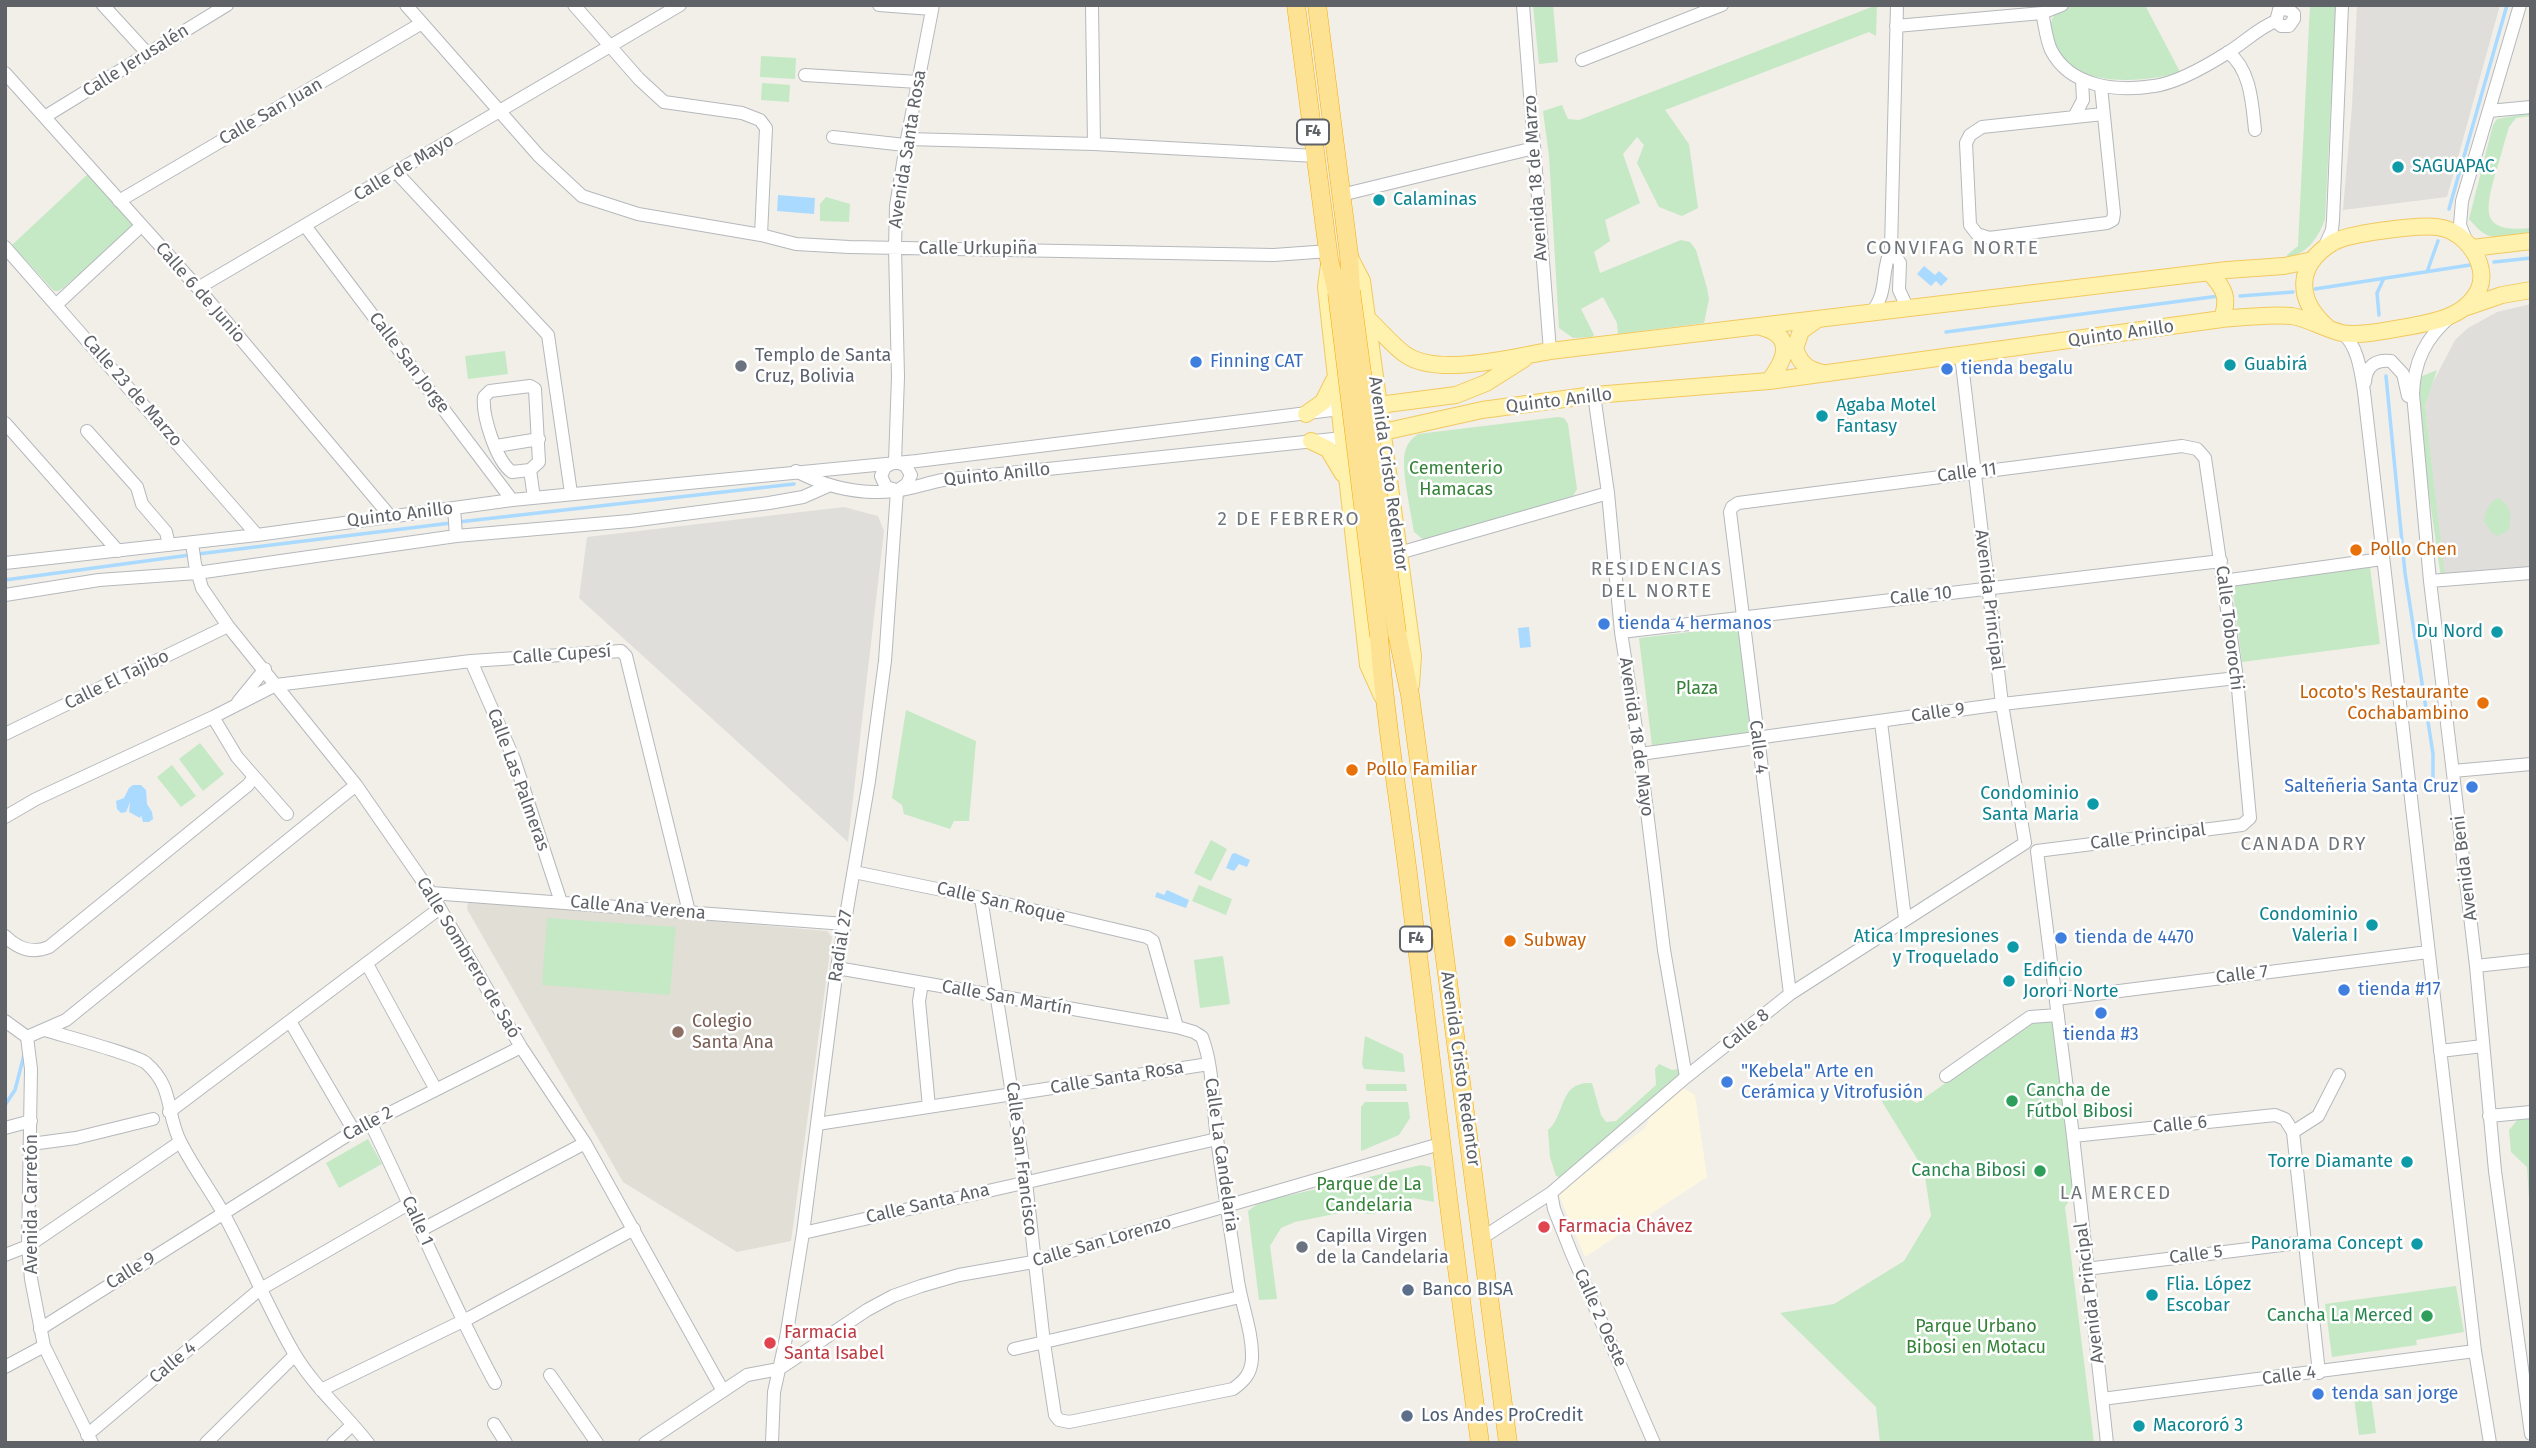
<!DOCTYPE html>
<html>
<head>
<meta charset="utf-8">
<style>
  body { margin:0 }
  #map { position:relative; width:2536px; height:1448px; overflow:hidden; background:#f1efe8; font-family:"Fira Sans",sans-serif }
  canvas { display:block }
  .frame { position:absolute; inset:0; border:7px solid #5f6368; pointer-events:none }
</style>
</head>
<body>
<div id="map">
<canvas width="2536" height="1448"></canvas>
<div class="frame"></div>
</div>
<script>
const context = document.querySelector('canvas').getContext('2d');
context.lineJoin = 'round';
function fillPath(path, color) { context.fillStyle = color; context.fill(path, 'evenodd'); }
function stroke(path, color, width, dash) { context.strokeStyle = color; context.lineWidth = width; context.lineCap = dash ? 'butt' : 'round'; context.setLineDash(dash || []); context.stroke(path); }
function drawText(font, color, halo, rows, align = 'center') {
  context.font = font + ' "Fira Sans",sans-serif'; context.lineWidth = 5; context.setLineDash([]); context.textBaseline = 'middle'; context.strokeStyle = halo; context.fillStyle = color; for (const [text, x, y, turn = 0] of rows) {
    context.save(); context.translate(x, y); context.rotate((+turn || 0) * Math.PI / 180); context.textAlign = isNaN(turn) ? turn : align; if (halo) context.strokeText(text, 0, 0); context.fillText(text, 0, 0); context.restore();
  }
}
fillPath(new Path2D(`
  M 1683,1088 L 1695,1095 L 1707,1177 L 1585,1257 L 1558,1193 L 1644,1129 L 1652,1114 Z`), '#fef7e0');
fillPath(new Path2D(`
  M 2357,5 L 2500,5 L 2447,197 L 2343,210 L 2352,106 Z
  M 2531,304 L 2531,568 L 2444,574 L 2425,405 L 2430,388 L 2455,340 L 2468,328 L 2497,312 Z
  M 844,507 L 878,516 L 884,531 L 848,842 L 579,598 L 587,537 Z`), '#e0deda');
fillPath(new Path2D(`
  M 476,900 L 827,931 L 832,937 L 791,1241 L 737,1252 L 623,1182 L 467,909 L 468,901 Z`), '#e1ded6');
fillPath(new Path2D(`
  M 1533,5 L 1553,5 L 1558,62 L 1539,64 Z
  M 1877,5 L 1876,36 L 1869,32 L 1665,110 L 1689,144 L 1698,208 L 1682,216 L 1659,207 L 1637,163 L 1644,145 L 1637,137 L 1623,154 L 1640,203 L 1605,220 L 1610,241 L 1594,252 L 1600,273 L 1681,240 L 1690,242 L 1696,250 L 1707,288 L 1709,299 L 1704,323 L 1618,334 L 1617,323 L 1603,297 L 1581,309 L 1594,335 L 1592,337 L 1573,338 L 1559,328 L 1549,156 L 1543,111 L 1562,105 L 1568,119 L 1579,120 Z
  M 2076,5 L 2145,5 L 2180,72 C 2144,84 2059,89 2051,37 C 2050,26 2050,20 2057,11 Z
  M 2310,5 L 2336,5 L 2325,219 C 2318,238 2309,252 2288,258 L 2287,255 L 2298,246 Z
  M 761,56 L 796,58 L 795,79 L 760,77 Z
  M 762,83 L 790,85 L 789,102 L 761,100 Z
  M 2531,113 L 2531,116 L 2516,118 L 2509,127 C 2504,143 2500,159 2495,175 C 2484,214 2482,233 2531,228 L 2531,232 C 2499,236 2491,246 2469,219 L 2493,125 L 2497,119 Z
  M 88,174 L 135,226 L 63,288 L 58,291 L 54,291 L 12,245 Z
  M 826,197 L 850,204 L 849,222 L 820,221 L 820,204 Z
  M 505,351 L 508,374 L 468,379 L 465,356 Z
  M 2437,370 L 2425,405 L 2445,578 L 2441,578 L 2417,410 L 2420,377 Z
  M 1558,417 L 1564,418 L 1568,424 L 1577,489 L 1573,496 L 1425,541 L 1414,532 C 1411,512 1401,470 1405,452 C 1407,444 1411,439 1418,434 Z
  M 2499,498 C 2511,507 2512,515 2509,530 L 2497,536 L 2491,532 L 2484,521 C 2485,512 2489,501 2499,498 Z
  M 2370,567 L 2380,644 L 2242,662 L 2232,585 Z
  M 1742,626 L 1754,727 L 1743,736 L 1652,746 L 1639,638 Z
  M 906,710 L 976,741 L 969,821 L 954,821 L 950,829 L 904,814 L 902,805 L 892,798 Z
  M 200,743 L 224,774 L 203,791 L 179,759 Z
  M 172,765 L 196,796 L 181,807 L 157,777 Z
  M 1211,840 L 1227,849 L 1211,881 L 1194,873 Z
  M 1199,885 L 1232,899 L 1226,915 L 1192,901 Z
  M 547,918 L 676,927 L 670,995 L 542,985 Z
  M 1223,956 L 1230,1004 L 1200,1008 L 1194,960 Z
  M 2044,1019 L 2052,1023 L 2054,1030 L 2073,1195 L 2065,1207 L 2094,1443 L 1880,1443 L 1876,1407 L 1780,1313 L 1834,1304 L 1904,1261 L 1931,1216 L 1924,1170 L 1881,1100 L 1893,1092 L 1917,1103 L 2032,1023 Z
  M 1365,1036 L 1403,1054 L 1405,1072 L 1364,1069 L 1362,1064 Z
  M 1659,1064 L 1672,1070 L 1679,1069 L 1679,1081 L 1561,1178 L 1556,1176 L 1550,1157 L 1548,1130 C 1566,1115 1558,1081 1592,1083 L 1601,1115 L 1606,1122 L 1616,1121 L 1656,1085 L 1655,1069 Z
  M 1366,1084 L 1406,1084 L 1407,1091 L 1368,1091 L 1366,1090 Z
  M 1365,1102 L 1408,1102 L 1410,1118 L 1399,1135 L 1361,1151 L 1361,1107 Z
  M 2523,1113 L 2531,1113 L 2531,1229 L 2527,1167 L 2511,1152 L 2509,1130 Z
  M 368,1139 L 382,1164 L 339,1188 L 326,1163 Z
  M 1421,1165 L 1431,1167 L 1434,1202 L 1413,1198 L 1373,1214 L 1339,1213 L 1295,1222 L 1281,1228 L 1270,1246 L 1277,1299 L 1259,1300 L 1248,1211 L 1260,1202 Z
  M 2456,1286 L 2464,1332 L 2416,1340 L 2417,1345 L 2332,1357 L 2325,1304 Z
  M 2371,1396 L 2376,1433 L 2359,1435 L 2354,1398 Z`), '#c5e8c5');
fillPath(new Path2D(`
  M 778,195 L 815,198 L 814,214 L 777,211 Z
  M 1924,266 L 1935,275 L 1939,271 L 1948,279 L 1941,286 L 1936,281 L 1931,286 L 1917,274 Z
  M 1529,627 L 1531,647 L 1520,648 L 1518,628 Z
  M 133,785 L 141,785 L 146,790 L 147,804 L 152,812 L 153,819 L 149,822 L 143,822 L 141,815 L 140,818 L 129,812 L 130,802 L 126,812 L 121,813 L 117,809 L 116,801 L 124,798 L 129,788 Z
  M 1235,853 L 1250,860 L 1247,867 L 1239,864 L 1234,871 L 1226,868 L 1232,854 Z
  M 1167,890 L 1189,900 L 1186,908 L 1155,897 L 1157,892 L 1164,895 Z`), '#aadaff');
stroke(new Path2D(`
  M 2449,209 L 2507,5
  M 2494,262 L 2531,258
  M 2427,272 L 2438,241
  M 2315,289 L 2470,265
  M 2240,296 L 2293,292
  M 2379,315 L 2377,293 L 2384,278
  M 1946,332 L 2219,296
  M 2386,376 L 2405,573 L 2433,754 L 2433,784
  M 458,522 L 794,484
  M 198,554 L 451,523
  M 5,580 L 190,555
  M 5,1105 L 15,1090 L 24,1055`), '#aadaff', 3.5);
const minor = new Path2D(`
  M 103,5 L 147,53
  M 406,5 L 539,156 L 582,196 L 638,214 L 761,235 L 796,244 L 849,247 L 1274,255 L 1329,251
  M 574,5 L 639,79 L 664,102 L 742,113 L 760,120 L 766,128 L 761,235
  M 879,5 L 932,9
  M 1092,5 L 1094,144
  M 1523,5 L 1550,351
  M 2042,13 C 2045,25 2046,39 2051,50 C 2070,87 2116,92 2154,86 C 2177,83 2208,65 2227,53 C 2244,43 2258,28 2276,21 L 2279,10 L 2288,9 L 2294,14 L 2294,19 L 2289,26 L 2281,26 L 2276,21
  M 1896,26 L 2042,13 L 2062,5
  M 2228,52 C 2251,70 2252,103 2255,130
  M 1582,60 L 1722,5
  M 5,73 L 198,288 L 390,516
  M 805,75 L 918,82
  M 2101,87 L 2114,213 L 2113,220 L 2107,223 L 1989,238 L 1977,234 L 1970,225 L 1966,143 L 1970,135 L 1982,127 L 2103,114
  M 2489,111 L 2531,107
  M 46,116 L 227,5
  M 2074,117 L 2083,100 L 2082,80
  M 833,137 L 905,145
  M 907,139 L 1094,144 L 1316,156
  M 396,172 L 548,335 L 571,493
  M 1341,195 L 1534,148
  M 119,201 L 422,23
  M 306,227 L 512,500
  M 2466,240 L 2460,225 L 2462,201 L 2520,5
  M 5,247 L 257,535
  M 1891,249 L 1900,263 L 1899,290 L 1908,309
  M 2323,250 L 2332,230 L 2333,220 L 2342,5
  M 198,288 L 680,5
  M 57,304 L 141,226
  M 1871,313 C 1889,292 1880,273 1891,249 L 1897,5
  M 2450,317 C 2426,338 2414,361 2413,394 L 2430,581 L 2476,966 L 2495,1171 L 2531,1434
  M 2342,333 C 2358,345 2361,373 2364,392 L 2475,1351 L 2490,1443
  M 1961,355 L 2002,704 L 2025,843
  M 2365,382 C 2366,366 2376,359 2391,361 L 2403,374 L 2408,396
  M 530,386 L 535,389 L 539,462 L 530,470 L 512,472 C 496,461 482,415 484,397 L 490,391 Z
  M 1594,395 L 1608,493 L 1621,632 L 1640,754 L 1664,950 L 1686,1077
  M 5,423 L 118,551
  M 87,431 L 137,487 L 142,504 L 166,532 L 169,545
  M 496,446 L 539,439
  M 895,462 L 898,377 L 895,248 L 896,206 L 907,139 L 933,5
  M 895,462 L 885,467 L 881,476 L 886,487 L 896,490
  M 530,470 L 534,498
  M 796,471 C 828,488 859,495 895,491 C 911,489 927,483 943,480 L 1343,438
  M 454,508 L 456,536
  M 192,543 L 195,564 L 202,588 L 228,626 L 356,785 L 431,893 L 521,1047 L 585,1143 L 723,1391
  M 1399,553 L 1608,493
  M 5,563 L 257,535 L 512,500 L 917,461 L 1340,409
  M 2223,581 L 2382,559
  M 2430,581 L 2531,573
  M 5,595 L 99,580 L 197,573 L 456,536 L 630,521 L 769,503 L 803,497 L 828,486
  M 1621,632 L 2221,561
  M 471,661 L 514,759 L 561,902
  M 238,702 L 265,669
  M 213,717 L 237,757 L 287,814
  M 1881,722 L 1905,919
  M 5,734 L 228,626
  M 1640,754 L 2002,704 L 2237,678
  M 2453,771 L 2531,764
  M 5,817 L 36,799 L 213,717 L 276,685 L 471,661 L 621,651 L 626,656 L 689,912
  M 2037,851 L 2073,1136 L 2107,1443
  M 854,872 L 981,898 L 1147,937 L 1153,941 L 1177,1027 L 1194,1032 L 1202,1037 C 1214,1068 1212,1105 1217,1138 C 1223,1185 1231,1233 1238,1281 C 1242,1307 1253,1333 1252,1359 C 1251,1374 1244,1381 1233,1389 L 1069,1422 L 1059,1420 L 1055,1415 L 1044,1343 L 1026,1182 L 981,898
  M 431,893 L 845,924
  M 5,936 C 18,949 32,954 49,947 L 248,785 L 253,778
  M 367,964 L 435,1088
  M 2476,966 L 2531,960
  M 837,968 L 1177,1027
  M 922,983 L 919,1001 L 929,1107
  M 1790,994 L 1730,512 L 1732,507 L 1738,503 L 2182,446 L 2197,449 L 2205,458 L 2237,678 L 2250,818 L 2242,825 L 2037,851
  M 2056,999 L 2428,952
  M 5,1021 L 27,1037
  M 291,1023 L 354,1131
  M 45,1030 C 64,1036 134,1054 146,1063 C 175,1088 165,1113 181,1143 C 193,1167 209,1188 222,1211 C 248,1258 267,1307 294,1353 C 314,1387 344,1412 368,1443
  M 27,1037 L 31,1069 L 28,1246 L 31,1279 L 44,1346 L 92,1443
  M 27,1037 L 66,1020 L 356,785
  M 2440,1051 L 2483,1046
  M 1946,1076 L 2030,1017 L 2058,1015
  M 169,1112 L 440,908
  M 2489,1116 L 2531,1112
  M 370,1122 C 413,1209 449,1298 495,1383
  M 817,1124 L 1209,1064
  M 5,1128 L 31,1121
  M 2293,1132 L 2318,1116 L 2339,1075
  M 2073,1136 L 2275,1115 L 2285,1119 L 2293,1132 L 2319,1373
  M 31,1144 L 76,1138 L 153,1119
  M 1551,1193 L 1554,1209 L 1571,1252 L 1654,1443
  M 421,1230 L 585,1143
  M 803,1233 L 1217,1139
  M 1482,1238 L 1551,1193 L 1686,1077 L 1790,994 L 2025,843
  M 5,1255 L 28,1246 L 180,1142
  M 2086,1269 L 2306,1242
  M 40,1329 L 354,1131 L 521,1047
  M 1014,1349 L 1240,1297
  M 5,1367 L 44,1346
  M 550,1375 L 597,1443
  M 321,1390 L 471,1317 L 634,1229
  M 2102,1399 L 2475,1351
  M 494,1424 L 506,1443
  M 87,1435 L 259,1290 L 410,1203
  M 206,1443 L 295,1355
  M 333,1443 L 352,1425
  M 645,1443 L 747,1375 L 779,1369 L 867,1310 L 893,1296 L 921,1286 L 959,1275 L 1033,1262 L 1440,1144
  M 772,1443 L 774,1392 L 786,1338 L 803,1233 L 837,968 L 869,781 L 885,661 L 897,491 L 907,484 L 911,475 L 905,465 L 896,462`);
const major = new Path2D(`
  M 2472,248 L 2531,241
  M 1349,256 L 1362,281 L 1413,656 L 1411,685
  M 1329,265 L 1326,287 L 1368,665 L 1382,696
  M 2210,273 C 2225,289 2229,298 2222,319
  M 2467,307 L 2502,295 L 2531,290
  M 1367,318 C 1380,330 1392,345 1406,355 C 1439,377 1512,357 1550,351 L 2227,270 L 2284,266 L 2313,260
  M 1815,321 L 1801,331 L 1795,348 C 1800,364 1807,369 1823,373
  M 1761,327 C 1796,336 1785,360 1769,381
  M 1371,406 L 1456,395 L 1486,383 L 1524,359
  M 1306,414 L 1323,402 L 1334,380
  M 1343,438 L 1383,432 L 1482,410 L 1594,395 L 1769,381 L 2222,319 C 2245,317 2269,314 2292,316 C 2309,319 2325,329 2342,333 C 2358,336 2375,332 2390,330 C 2420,324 2464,322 2479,289 C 2486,272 2477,253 2465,241 C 2457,233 2448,228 2437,227 C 2418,225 2347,233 2332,243 C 2296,265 2296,299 2326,326
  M 1311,441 L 1328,449 L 1343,474`);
const highway = new Path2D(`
  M 1296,5 L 1329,259 L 1337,293
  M 1317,5 L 1349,255 L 1351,291
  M 1397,633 L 1410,695 L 1431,851 L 1508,1443
  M 1379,636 C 1385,724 1401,811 1411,899 C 1434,1081 1455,1262 1480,1443`);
stroke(minor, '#b5b8bc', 14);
stroke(major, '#f2c960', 18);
stroke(highway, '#f9ab00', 19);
stroke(minor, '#fff', 12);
stroke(major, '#fff2af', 16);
stroke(highway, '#fde293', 18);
const highwayBridge = new Path2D(`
  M 1351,291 L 1397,633
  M 1337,293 L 1379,636`);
stroke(highwayBridge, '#f9ab00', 19, []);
stroke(highwayBridge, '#fde293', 18);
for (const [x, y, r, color] of [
  [2398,167,7,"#0f9aa8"],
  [1379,200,7,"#0f9aa8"],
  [1196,362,7,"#3f7fe0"],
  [2230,365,7,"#0f9aa8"],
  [741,366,7,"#6b7280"],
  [1947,369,7,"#3f7fe0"],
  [1822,416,7,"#0f9aa8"],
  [2356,550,7,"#e8710a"],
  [1604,624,7,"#3f7fe0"],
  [2497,632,7,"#0f9aa8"],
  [2483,703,7,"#e8710a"],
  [1352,770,7,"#e8710a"],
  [2472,787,7,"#3f7fe0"],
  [2093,804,7,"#0f9aa8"],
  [2372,925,7,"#0f9aa8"],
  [2061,938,7,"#3f7fe0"],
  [1510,941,7,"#e8710a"],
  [2013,947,7,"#0f9aa8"],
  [2009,981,7,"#0f9aa8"],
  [2344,990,7,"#3f7fe0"],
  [2101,1013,7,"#3f7fe0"],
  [678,1032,7,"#8d6e63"],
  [1727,1082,7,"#3f7fe0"],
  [2012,1101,7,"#2e9e5b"],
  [2407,1162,7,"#0f9aa8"],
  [2040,1171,7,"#2e9e5b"],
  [1544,1227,7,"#e0444e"],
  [2417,1244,7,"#0f9aa8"],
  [1302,1247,7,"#6b7280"],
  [1408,1290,7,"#5c6f8a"],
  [2152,1295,7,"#0f9aa8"],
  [2427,1316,7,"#2e9e5b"],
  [770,1343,7,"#e0444e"],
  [2318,1394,7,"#3f7fe0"],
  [1407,1416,7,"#5c6f8a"],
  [2139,1426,7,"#0f9aa8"]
]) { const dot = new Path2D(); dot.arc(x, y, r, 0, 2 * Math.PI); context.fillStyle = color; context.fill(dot); stroke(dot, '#fff', 2.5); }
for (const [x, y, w] of [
  [1313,132,32],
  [1416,939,32]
]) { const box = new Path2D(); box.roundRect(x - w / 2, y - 12.5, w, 25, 5); context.fillStyle = '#fff'; context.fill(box); stroke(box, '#5f6368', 2); }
drawText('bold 16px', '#5f6368', null, [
  ["F4",1313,132],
  ["F4",1416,939]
]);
drawText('18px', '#5f6368', '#fff', [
  ["Calle Jerusalén",136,61,-32],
  ["Calle San Juan",271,112,-30],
  ["Avenida Santa Rosa",908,149,-81],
  ["Calle de Mayo",404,168,-31],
  ["Avenida 18 de Marzo",1536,178,-94],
  ["Calle Urkupiña",978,249],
  ["Calle 6 de Junio",200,293,49],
  ["Quinto Anillo",2121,334,-8],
  ["Calle San Jorge",409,363,53],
  ["Calle 23 de Marzo",132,391,49],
  ["Quinto Anillo",1559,401,-7],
  ["Calle 11",1967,473,-7],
  ["Avenida Cristo Redentor",1388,474,82],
  ["Quinto Anillo",997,475,-6],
  ["Quinto Anillo",400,515,-7],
  ["Calle 10",1921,596,-6],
  ["Avenida Principal",1989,600,83],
  ["Calle Toborochi",2229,628,83],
  ["Calle Cupesí",562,655,-4],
  ["Calle El Tajibo",117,680,-26],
  ["Calle 9",1938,713,-8],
  ["Avenida 18 de Mayo",1636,737,82],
  ["Calle 4",1758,747,83],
  ["Calle Las Palmeras",518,780,70],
  ["Calle Principal",2148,837,-7],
  ["Avenida Beni",2465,868,-97],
  ["Calle San Roque",1001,903,13],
  ["Calle Ana Verena",638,908,5],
  ["Radial 27",841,946,-81],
  ["Calle Sombrero de Saó",468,958,59],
  ["Calle 7",2242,975,-7],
  ["Calle San Martín",1007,998,10],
  ["Calle 8",1746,1030,-39],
  ["Avenida Cristo Redentor",1460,1069,82],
  ["Calle Santa Rosa",1117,1078,-9],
  ["Calle 2",368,1124,-28],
  ["Calle 6",2180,1125,-6],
  ["Calle La Candelaria",1221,1155,82],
  ["Calle San Francisco",1021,1159,83],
  ["Avenida Carretón",32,1204,-90],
  ["Calle Santa Ana",928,1204,-13],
  ["Calle 1",417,1221,66],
  ["Calle San Lorenzo",1102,1242,-16],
  ["Calle 5",2196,1255,-7],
  ["Calle 9",131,1271,-32],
  ["Avenida Principal",2090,1293,-97],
  ["Calle 2 Oeste",1600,1318,66],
  ["Calle 4",173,1363,-40],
  ["Calle 4",2289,1376,-7]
]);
drawText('18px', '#0d838f', '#fff', [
  ["SAGUAPAC",2412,167],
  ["Calaminas",1393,200],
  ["Guabirá",2244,365],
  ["Agaba Motel",1836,406],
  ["Fantasy",1836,427],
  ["Du Nord",2483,632,"right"],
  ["Condominio",2079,794,"right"],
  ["Santa Maria",2079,815,"right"],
  ["Condominio",2358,915,"right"],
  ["Valeria I",2358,936,"right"],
  ["Atica Impresiones",1999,937,"right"],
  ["y Troquelado",1999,958,"right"],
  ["Edificio",2023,971],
  ["Jorori Norte",2023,992],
  ["Torre Diamante",2393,1162,"right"],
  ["Panorama Concept",2403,1244,"right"],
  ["Flia. López",2166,1285],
  ["Escobar",2166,1306],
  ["Macororó 3",2153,1426]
], 'left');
drawText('18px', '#5b616d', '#fff', [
  ["Templo de Santa",755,356],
  ["Cruz, Bolivia",755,377],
  ["Capilla Virgen",1316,1237],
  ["de la Candelaria",1316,1258]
], 'left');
drawText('18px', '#366cbe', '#fff', [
  ["Finning CAT",1210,362],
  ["tienda begalu",1961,369],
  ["tienda 4 hermanos",1618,624],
  ["Salteñeria Santa Cruz",2458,787,"right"],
  ["tienda de 4470",2075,938],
  ["tienda #17",2358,990],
  ["tienda #3",2101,1035,"center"],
  ["\"Kebela\" Arte en",1741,1072],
  ["Cerámica y Vitrofusión",1741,1093],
  ["tenda san jorge",2332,1394]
], 'left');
drawText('18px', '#348238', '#fff', [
  ["Cementerio",1456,469],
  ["Hamacas",1456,490],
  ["Plaza",1697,689],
  ["Parque de La",1369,1185],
  ["Candelaria",1369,1206],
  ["Parque Urbano",1976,1327],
  ["Bibosi en Motacu",1976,1348]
]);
drawText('18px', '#c56008', '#fff', [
  ["Pollo Chen",2370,550],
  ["Locoto's Restaurante",2469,693,"right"],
  ["Cochabambino",2469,714,"right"],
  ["Pollo Familiar",1366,770],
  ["Subway",1524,941]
], 'left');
drawText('18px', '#785e54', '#fff', [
  ["Colegio",692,1022],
  ["Santa Ana",692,1043]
], 'left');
drawText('18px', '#27864d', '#fff', [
  ["Cancha de",2026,1091,"left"],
  ["Fútbol Bibosi",2026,1112,"left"],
  ["Cancha Bibosi",2026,1171],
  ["Cancha La Merced",2413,1316]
], 'right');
drawText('18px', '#be3a42', '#fff', [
  ["Farmacia Chávez",1558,1227],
  ["Farmacia",784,1333],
  ["Santa Isabel",784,1354]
], 'left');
drawText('18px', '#4e5e75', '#fff', [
  ["Banco BISA",1422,1290],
  ["Los Andes ProCredit",1421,1416]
], 'left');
context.letterSpacing = '2px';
drawText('19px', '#70757a', '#fff', [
  ["CONVIFAG NORTE",1953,249],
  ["2 DE FEBRERO",1289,520],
  ["RESIDENCIAS",1657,570],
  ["DEL NORTE",1657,592],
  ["CANADA DRY",2304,845],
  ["LA MERCED",2116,1194]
]);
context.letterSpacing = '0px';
</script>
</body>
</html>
